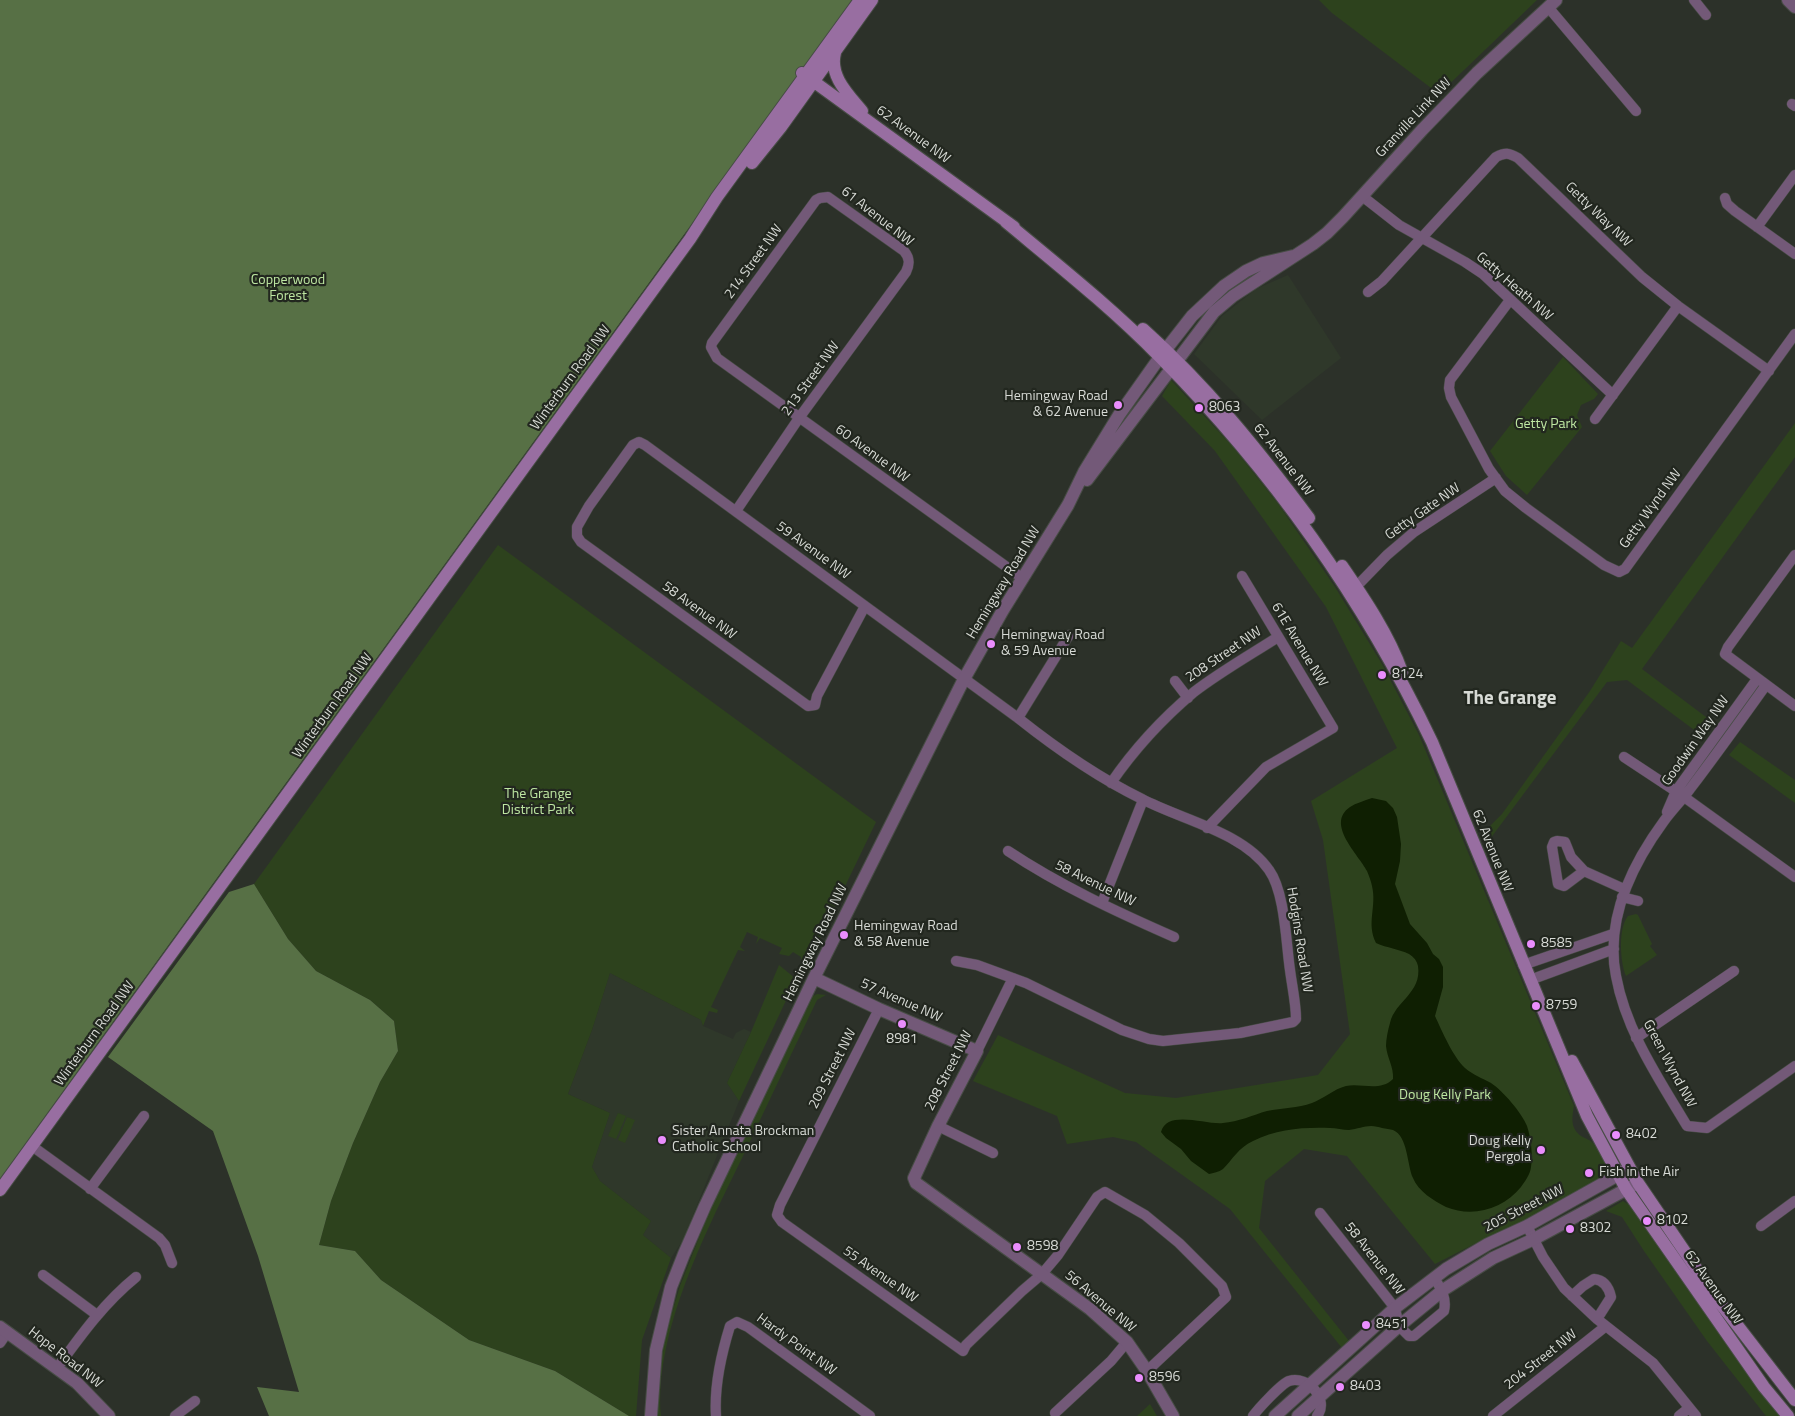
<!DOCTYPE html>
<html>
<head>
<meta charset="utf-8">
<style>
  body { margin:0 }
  canvas { display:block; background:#2c3129 }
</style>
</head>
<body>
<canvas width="1795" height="1416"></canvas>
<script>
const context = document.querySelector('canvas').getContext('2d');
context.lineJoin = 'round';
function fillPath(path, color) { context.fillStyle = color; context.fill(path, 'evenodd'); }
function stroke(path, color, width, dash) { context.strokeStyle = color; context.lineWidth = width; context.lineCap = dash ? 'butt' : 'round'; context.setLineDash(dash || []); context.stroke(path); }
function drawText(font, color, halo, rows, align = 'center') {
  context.font = font + ' "Titillium Web",sans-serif'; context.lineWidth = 4.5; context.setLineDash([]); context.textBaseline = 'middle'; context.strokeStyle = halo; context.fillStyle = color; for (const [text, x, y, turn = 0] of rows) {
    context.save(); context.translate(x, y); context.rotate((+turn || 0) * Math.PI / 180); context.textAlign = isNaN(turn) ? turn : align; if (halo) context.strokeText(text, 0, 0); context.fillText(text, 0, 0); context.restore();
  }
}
fillPath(new Path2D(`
  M 1288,275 L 1341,358 L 1262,420 L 1194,354 L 1222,316 L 1256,289 Z
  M 610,973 L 701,1020 L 703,1026 L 733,1039 L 736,1033 L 744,1029 L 751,1032 L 727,1083 L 739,1101 L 683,1240 L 671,1258 L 643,1235 L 651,1221 L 600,1181 L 592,1167 L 610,1113 L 568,1094 L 592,1030 Z`), '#2f382a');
fillPath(new Path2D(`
  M 1319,0 L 1537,0 L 1439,94 L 1332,13 Z
  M 1563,357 L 1598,394 L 1594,399 L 1581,405 L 1577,415 L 1582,427 L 1527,495 L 1506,476 L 1490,451 Z
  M 1171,380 L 1233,447 L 1279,505 L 1335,587 L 1382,664 L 1419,735 L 1574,1106 C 1572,1117 1570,1128 1581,1136 C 1586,1139 1591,1140 1594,1144 C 1601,1153 1605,1163 1609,1173 L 1513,1228 L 1488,1237 L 1435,1264 L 1347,1156 L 1304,1149 L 1265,1181 L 1259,1228 L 1349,1341 L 1342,1348 L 1230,1209 L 1136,1142 L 1113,1137 L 1067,1144 L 1057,1116 L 973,1081 L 998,1035 L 1125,1093 L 1176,1098 L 1318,1075 L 1350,1034 L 1323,840 L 1311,801 L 1397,748 L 1326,607 L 1215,451 L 1162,396 Z
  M 1795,423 L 1795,457 L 1642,669 L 1714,723 L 1705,738 L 1627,680 L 1607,682 L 1487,843 L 1481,835 L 1502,814 L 1590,691 L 1621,641 L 1632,648 Z
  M 498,545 L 876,822 L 809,961 L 805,964 L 801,961 L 801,957 L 793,952 L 789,956 L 779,954 L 782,948 L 760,938 L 756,944 L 758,937 L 747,932 L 740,947 L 745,951 L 738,950 L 711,1007 L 718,1010 L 717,1013 L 709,1011 L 703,1026 L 701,1020 L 610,973 L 592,1030 L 568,1094 L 610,1113 L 592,1167 L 600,1181 L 651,1221 L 643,1235 L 671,1258 L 642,1340 L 636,1416 L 629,1416 L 555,1371 L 469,1340 L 381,1280 L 355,1251 L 319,1245 L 331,1201 L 353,1143 L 380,1082 L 398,1051 L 394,1021 L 370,1000 L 316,971 L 288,939 L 254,884 Z
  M 1740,742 L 1795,780 L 1795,803 L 1729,755 Z
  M 1636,914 L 1638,915 L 1652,944 L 1650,946 L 1657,955 L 1626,976 C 1620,962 1618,928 1628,916 Z
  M 779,965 L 796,979 L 739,1101 L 727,1083 L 751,1032 Z
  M 817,994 L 826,995 L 817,1000 C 792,1053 767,1105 742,1158 C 706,1232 654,1332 661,1416 L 657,1416 L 661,1349 L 680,1286 L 704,1225 L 722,1184 L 813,996 Z
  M 618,1113 L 626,1116 L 616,1139 L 608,1136 Z
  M 627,1117 L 635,1120 L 625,1143 L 618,1140 Z
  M 1623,1201 L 1631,1206 L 1781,1416 L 1766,1416 L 1707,1341 L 1644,1251 L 1622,1217 L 1606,1211 Z
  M 1150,1404 L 1157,1416 L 1137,1416 Z`), '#2d421d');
fillPath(new Path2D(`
  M 0,0 L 854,0 C 570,393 283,785 0,1179 Z
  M 254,884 L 288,939 L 316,971 L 370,1000 L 394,1021 L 398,1051 L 380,1082 L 353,1143 L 331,1201 L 319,1245 L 355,1251 L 381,1280 L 469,1340 L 555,1371 L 629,1416 L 269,1416 L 257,1387 L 299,1392 L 258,1256 L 213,1131 L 108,1057 L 229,892 Z`), '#577045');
fillPath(new Path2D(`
  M 1372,798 L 1386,801 L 1393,808 L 1397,817 L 1401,844 L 1400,861 L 1395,884 L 1410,924 L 1427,943 L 1433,954 L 1439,959 L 1443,967 L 1443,987 L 1435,1016 C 1442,1031 1453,1057 1465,1068 C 1473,1075 1482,1078 1491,1083 C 1503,1091 1522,1113 1527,1126 C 1531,1138 1533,1155 1531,1167 C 1530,1175 1525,1181 1521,1187 C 1503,1209 1473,1218 1446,1207 C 1434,1201 1418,1191 1413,1178 C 1407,1165 1408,1136 1393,1130 C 1390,1129 1386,1129 1382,1128 C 1379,1127 1375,1126 1371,1126 C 1364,1126 1357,1129 1349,1130 C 1343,1130 1336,1128 1330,1128 C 1304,1127 1277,1129 1253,1141 C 1238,1148 1233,1159 1223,1169 C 1219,1172 1213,1173 1209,1174 L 1191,1161 L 1181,1149 L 1166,1138 L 1161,1132 C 1167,1109 1206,1125 1223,1123 C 1238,1122 1253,1115 1267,1111 C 1282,1108 1298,1108 1312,1103 C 1323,1099 1334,1089 1346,1086 C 1362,1083 1380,1092 1393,1079 C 1394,1067 1387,1058 1386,1046 C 1386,1039 1388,1030 1390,1023 C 1395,1001 1422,993 1418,966 C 1417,961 1414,957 1409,954 C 1399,949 1387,948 1376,943 C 1366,923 1377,907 1372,886 C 1371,881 1369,876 1367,871 C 1359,855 1325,824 1350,807 C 1356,803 1364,801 1372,798 Z`), '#0f1f02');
const minor = new Path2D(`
  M 1694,0 L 1706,15
  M 1548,7 L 1636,111
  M 1792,104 L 1795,106
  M 1362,196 L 1399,225 L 1465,262 L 1483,274 L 1613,395
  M 1725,198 L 1727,204 L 1735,211 L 1795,254
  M 1757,227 L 1795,175
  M 1368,292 L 1382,281 L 1496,157 C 1505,152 1509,153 1518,158 L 1642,277 L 1678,306 L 1769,371
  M 1510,300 L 1450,380 L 1449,388 L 1451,397 L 1489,469 L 1505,491 L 1526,508 L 1604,565 L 1619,572 L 1625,569 L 1795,334
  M 1595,419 L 1678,306
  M 736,511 L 799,418 L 906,272 C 910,264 910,258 904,251 L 828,197 L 820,198 L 816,200 L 712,343 L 711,347 L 717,358 L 1022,578
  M 1795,555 L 1728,647 L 1725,654 L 1795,706
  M 1352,591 L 1387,555 L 1414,532 L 1496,478
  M 865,606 L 817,696 L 815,705 L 808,706 L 581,542 L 577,536 L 577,527 L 589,506 L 633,445 L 639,442 L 645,445 L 1018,718 C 1057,749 1097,777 1142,799 C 1182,820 1243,832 1269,870 C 1285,892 1286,943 1290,970 C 1292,986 1296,1003 1296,1019 L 1293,1022 L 1240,1033 L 1163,1041 L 1149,1039 L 1122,1030 L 1026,983 L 977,965 L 956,961
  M 1175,681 L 1188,698
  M 1766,685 C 1741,720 1716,755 1690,789 C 1682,800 1672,810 1664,821 C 1631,866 1605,920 1616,976 C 1626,1031 1659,1079 1687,1126 L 1707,1128 L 1795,1066
  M 1018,718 L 1069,635
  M 1624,757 L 1680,794 L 1795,877
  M 1111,783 C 1135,748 1162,719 1194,692 C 1220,672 1250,655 1278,637
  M 1667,812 L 1676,791 L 1757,679
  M 1207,828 L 1266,767 L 1333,728 L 1242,576
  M 1008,851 C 1059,885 1117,912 1174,937
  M 1584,871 L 1571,857 L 1565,842 L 1557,841 L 1554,842 L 1552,847 L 1558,884 L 1564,886 L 1584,871 L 1624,889
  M 1622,897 L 1638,901
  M 1102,903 L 1143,800
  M 1523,965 L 1613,934
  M 1530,980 L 1614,949
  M 879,1009 L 780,1205 L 777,1215 L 782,1222 L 963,1351 L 966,1345 L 1022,1291 L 1042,1274 L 1058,1255 L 1097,1197 L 1105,1192 L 1145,1215 L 1179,1243 L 1222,1286 L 1226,1297 L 1147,1371
  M 1636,1038 L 1734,971
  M 977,1051 L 1013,978
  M 938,1126 L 993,1153
  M 32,1146 L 159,1238 L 165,1245 L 172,1263
  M 90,1189 L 144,1116
  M 1320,1213 L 1395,1308 L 1399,1326 L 1409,1336 L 1414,1336 L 1444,1311 C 1447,1298 1441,1288 1434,1278
  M 1527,1226 L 1543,1257 L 1564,1288 L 1597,1319 L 1653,1363 L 1696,1416
  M 1761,1226 L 1795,1201
  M 43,1275 L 97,1315
  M 1572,1296 L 1583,1286 L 1594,1279 C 1604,1280 1609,1288 1611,1297 L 1597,1319
  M 0,1343 L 7,1333
  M 57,1368 C 81,1335 104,1303 136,1277
  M 1055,1413 L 1111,1361 L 1127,1342
  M 175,1416 L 195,1401
  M 716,1416 C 714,1386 721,1355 730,1326 L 737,1322 L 748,1327 L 870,1416
  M 1253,1416 C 1258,1409 1281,1384 1289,1381 C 1308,1375 1330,1400 1317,1416
  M 1493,1416 L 1606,1326
  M 1679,1416 L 1689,1408`);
const tertiary = new Path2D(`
  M 1788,0 L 1795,7
  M 1087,480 L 1214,312 L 1233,296 L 1313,244 L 1327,233 L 1343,217 L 1422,130 L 1477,73 L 1556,0
  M 814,978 L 879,1009 L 977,1051 L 938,1126 L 914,1178 L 916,1183 L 1090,1309 L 1127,1342 L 1147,1371 L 1173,1416
  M 0,1327 L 77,1383 L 109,1416
  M 651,1416 L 656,1350 L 671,1287 L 684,1254 L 705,1206 L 814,978 L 964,679 L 1003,610 L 1068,505 L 1084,472 L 1119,415 L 1160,357 L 1192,316 L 1224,286 L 1246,271 L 1263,263 L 1293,256
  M 1275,1416 L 1395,1308 L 1446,1269 L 1488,1244 L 1527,1226 L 1627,1170
  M 1298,1416 L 1399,1326 L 1443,1290 L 1493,1258 L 1534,1239 L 1636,1184`);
const secondary = new Path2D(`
  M 835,53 C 829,76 848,94 862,111
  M 802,73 L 1014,227
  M 752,163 L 781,127 L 872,0
  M 1006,222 C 1059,266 1112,308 1160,357 C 1271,469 1364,600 1432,742 L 1587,1116 L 1626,1189 L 1764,1387 L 1788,1416
  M 1143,329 C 1206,385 1259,451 1309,518
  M 1342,566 C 1364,598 1389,635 1402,672
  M 1572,1061 L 1638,1183 L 1717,1299 L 1795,1400
  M 0,1190 L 570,404 L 690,239 L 717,197 L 860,0`);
stroke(minor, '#474c45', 11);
stroke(tertiary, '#474c45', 14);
stroke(secondary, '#474c45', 14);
stroke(minor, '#735978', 10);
stroke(tertiary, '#735978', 12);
stroke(secondary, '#986ea1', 12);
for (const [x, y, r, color] of [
  [1118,405,5,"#ea8dfd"],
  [1199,408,5,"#ea8dfd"],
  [991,644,5,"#ea8dfd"],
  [1382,675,5,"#ea8dfd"],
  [844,935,5,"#ea8dfd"],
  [1531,944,5,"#ea8dfd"],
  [1536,1006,5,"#ea8dfd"],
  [902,1024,5,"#ea8dfd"],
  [1616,1135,5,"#ea8dfd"],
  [662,1140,5,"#ea8dfd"],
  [1541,1150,5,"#ea8dfd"],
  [1589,1173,5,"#ea8dfd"],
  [1647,1221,5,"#ea8dfd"],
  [1570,1229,5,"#ea8dfd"],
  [1017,1247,5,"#ea8dfd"],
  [1366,1325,5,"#ea8dfd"],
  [1139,1378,5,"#ea8dfd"],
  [1340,1387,5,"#ea8dfd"]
]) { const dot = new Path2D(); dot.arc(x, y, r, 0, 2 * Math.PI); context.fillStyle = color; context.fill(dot); stroke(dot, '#22271f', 2); }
drawText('14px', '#d7dad5', '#22271f', [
  ["Granville Link NW",1414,118,-47],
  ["62 Avenue NW",913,135,36],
  ["Getty Way NW",1598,215,44],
  ["61 Avenue NW",877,217,38],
  ["214 Street NW",754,262,-54],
  ["Getty Heath NW",1514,287,41],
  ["Winterburn Road NW",571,378,-54],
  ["213 Street NW",811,379,-54],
  ["60 Avenue NW",872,454,36],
  ["62 Avenue NW",1283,460,52],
  ["Getty Wynd NW",1651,509,-54],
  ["Getty Gate NW",1423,512,-35],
  ["59 Avenue NW",813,551,36],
  ["Hemingway Road NW",1004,583,-59],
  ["58 Avenue NW",699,611,36],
  ["61E Avenue NW",1299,645,59],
  ["208 Street NW",1224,655,-34],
  ["Winterburn Road NW",333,706,-54],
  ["Goodwin Way NW",1696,741,-55],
  ["62 Avenue NW",1492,851,68],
  ["58 Avenue NW",1095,884,26],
  ["Hodgins Road NW",1299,940,81],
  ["Hemingway Road NW",816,943,-64],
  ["57 Avenue NW",901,1001,24],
  ["Winterburn Road NW",95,1034,-54],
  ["Green Wynd NW",1669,1064,62],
  ["209 Street NW",833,1069,-63],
  ["208 Street NW",949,1071,-63],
  ["205 Street NW",1524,1209,-27],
  ["58 Avenue NW",1374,1259,52],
  ["55 Avenue NW",880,1275,35],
  ["62 Avenue NW",1713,1288,54],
  ["56 Avenue NW",1100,1302,40],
  ["Hardy Point NW",796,1345,36],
  ["Hope Road NW",65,1358,38],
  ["204 Street NW",1541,1360,-38]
]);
drawText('14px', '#bee7a2', '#22271f', [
  ["Copperwood",288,281],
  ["Forest",288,297],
  ["Getty Park",1546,425],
  ["The Grange",538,795],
  ["District Park",538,811],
  ["Doug Kelly Park",1445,1096]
]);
drawText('14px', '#d7dad5', '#22271f', [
  ["Hemingway Road",1108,397,"right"],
  ["& 62 Avenue",1108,413,"right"],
  ["8063",1209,408],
  ["Hemingway Road",1001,636],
  ["& 59 Avenue",1001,652],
  ["8124",1392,675],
  ["Hemingway Road",854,927],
  ["& 58 Avenue",854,943],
  ["8585",1541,944],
  ["8759",1546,1006],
  ["8981",902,1040,"center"],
  ["Sister Annata Brockman",672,1132],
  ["Catholic School",672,1148],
  ["8402",1626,1135],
  ["Doug Kelly",1531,1142,"right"],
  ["Pergola",1531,1158,"right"],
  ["Fish in the Air",1599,1173],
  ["8102",1657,1221],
  ["8302",1580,1229],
  ["8598",1027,1247],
  ["8451",1376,1325],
  ["8596",1149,1378],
  ["8403",1350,1387]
], 'left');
drawText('bold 19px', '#d7dad5', '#22271f', [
  ["The Grange",1510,699]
]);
</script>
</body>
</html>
